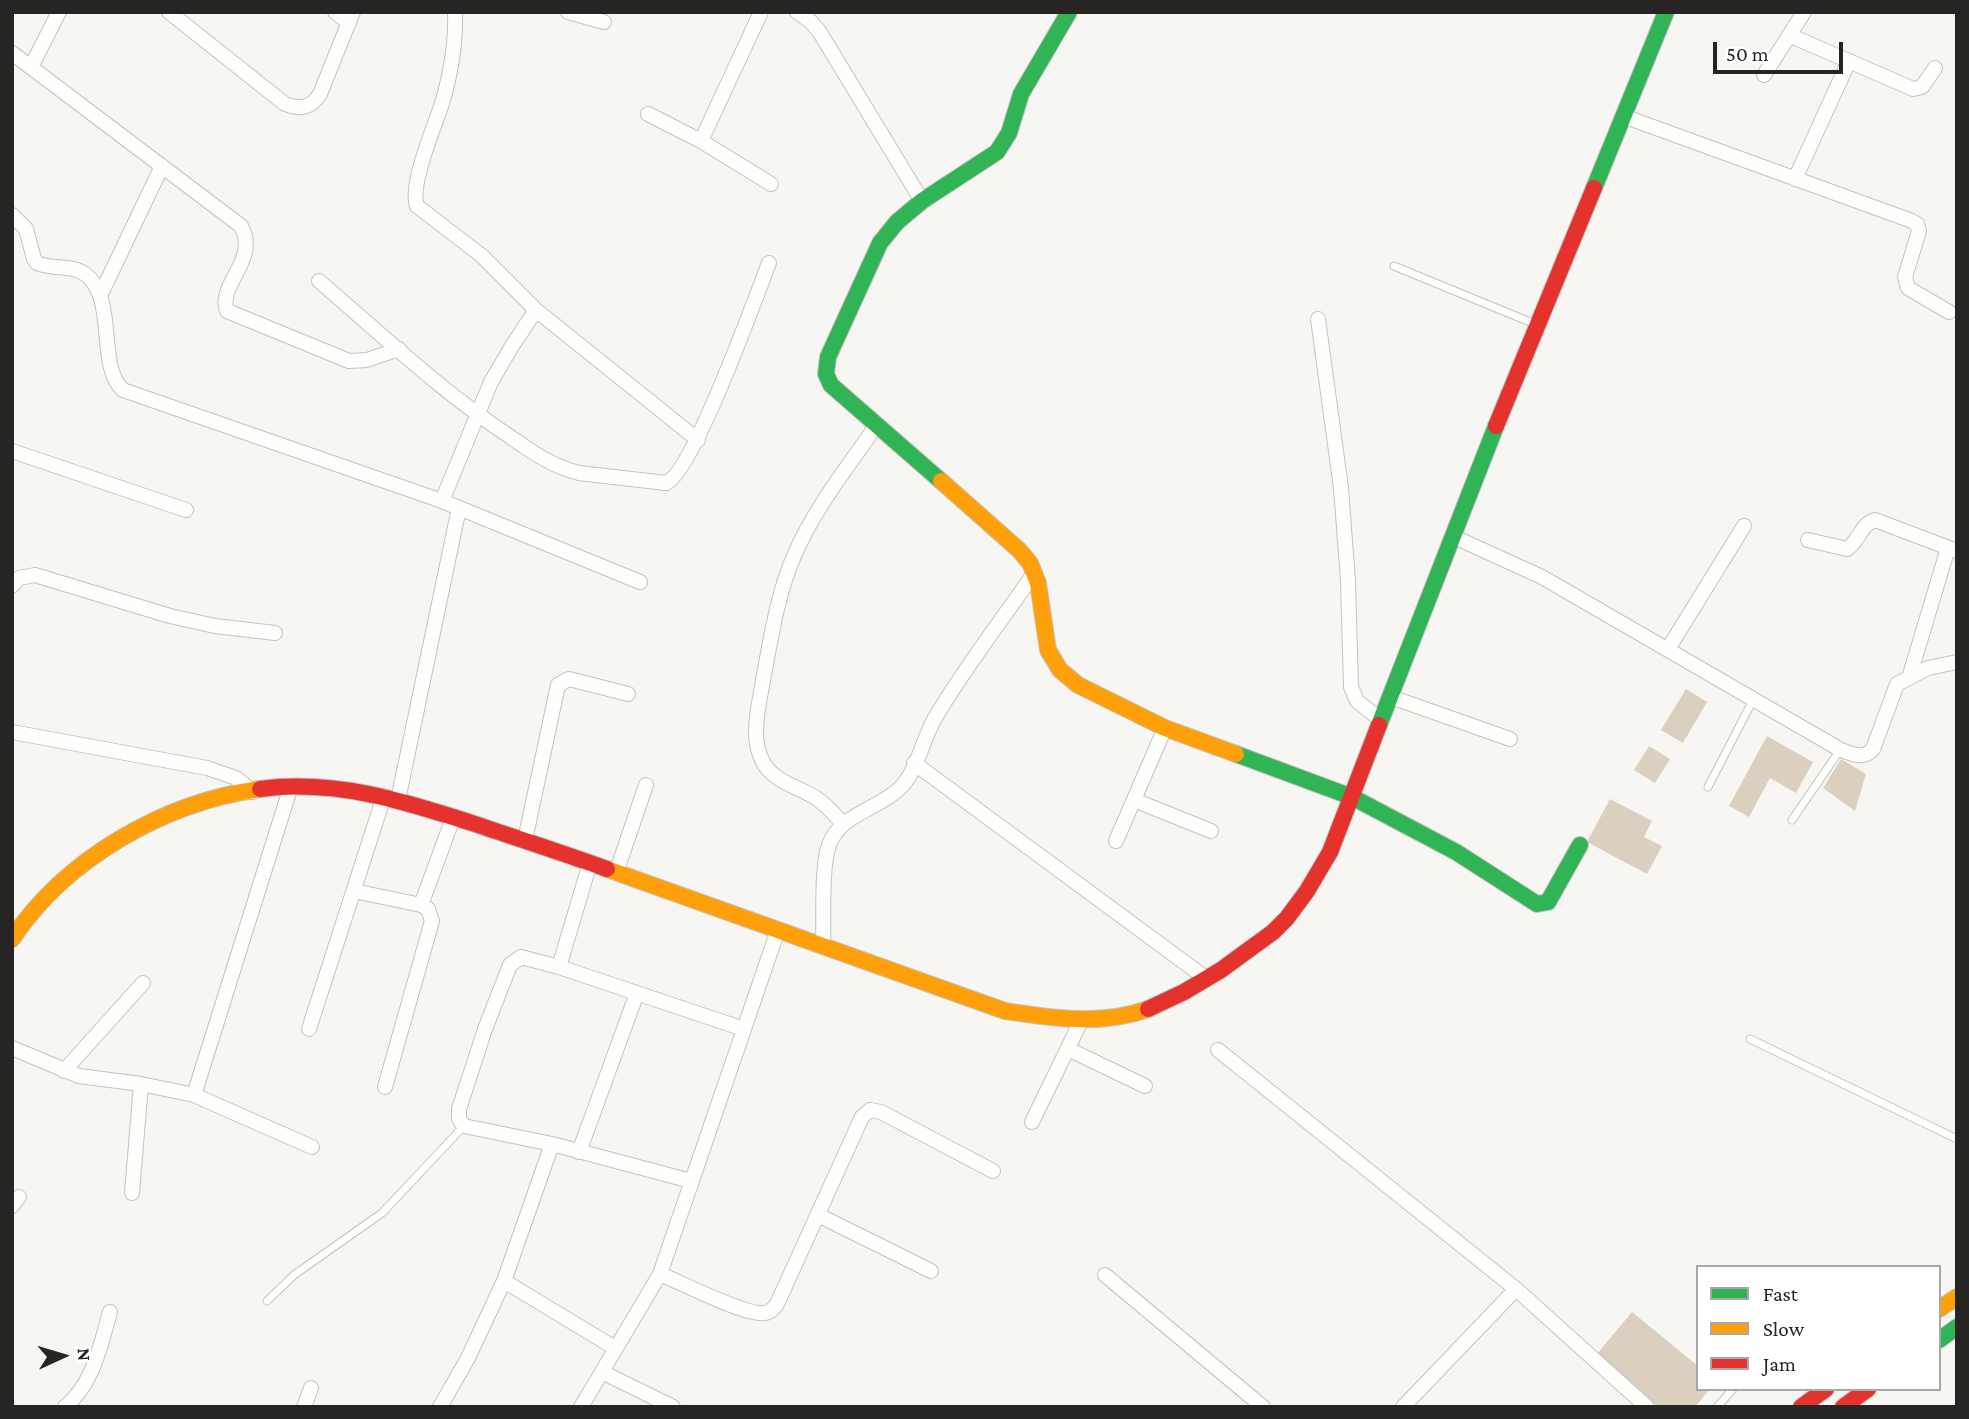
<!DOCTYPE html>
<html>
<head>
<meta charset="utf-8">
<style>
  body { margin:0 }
  #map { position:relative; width:1969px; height:1419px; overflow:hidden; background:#f7f6f2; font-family:"Crimson Pro",serif }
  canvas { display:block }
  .frame { position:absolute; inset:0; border:14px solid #262524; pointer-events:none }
  .legend { position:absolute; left:1696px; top:1265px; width:245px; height:126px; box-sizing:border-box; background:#fff; border:2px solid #a8a8a7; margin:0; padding:9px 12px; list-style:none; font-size:21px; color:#262524 }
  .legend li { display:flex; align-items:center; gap:14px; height:35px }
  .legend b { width:35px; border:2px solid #a8a8a7 }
  .north { position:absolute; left:28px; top:1321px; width:70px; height:70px; -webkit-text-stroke:5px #fff; paint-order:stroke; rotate:86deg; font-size:19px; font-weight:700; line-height:28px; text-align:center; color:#262524 }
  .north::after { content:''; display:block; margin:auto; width:24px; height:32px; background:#262524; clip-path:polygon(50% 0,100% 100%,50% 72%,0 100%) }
  .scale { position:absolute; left:1713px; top:42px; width:130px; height:32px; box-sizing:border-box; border:4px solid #262524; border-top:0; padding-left:9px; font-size:21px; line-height:24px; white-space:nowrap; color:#262524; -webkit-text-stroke:5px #fff; paint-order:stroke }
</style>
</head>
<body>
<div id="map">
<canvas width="1969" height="1419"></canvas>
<div class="frame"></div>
<ul class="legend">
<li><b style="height:9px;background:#30b455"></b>Fast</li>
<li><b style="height:9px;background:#ff9f0a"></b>Slow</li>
<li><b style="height:9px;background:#e5322d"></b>Jam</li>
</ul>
<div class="north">N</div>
<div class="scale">50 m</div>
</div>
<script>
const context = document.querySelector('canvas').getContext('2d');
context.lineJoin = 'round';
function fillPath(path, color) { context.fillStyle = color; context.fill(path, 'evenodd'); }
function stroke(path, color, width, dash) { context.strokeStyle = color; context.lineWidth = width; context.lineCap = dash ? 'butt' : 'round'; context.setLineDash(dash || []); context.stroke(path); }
fillPath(new Path2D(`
  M 1686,689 L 1707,702 L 1683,743 L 1661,730 Z
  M 1767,736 L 1813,762 L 1796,793 L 1770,778 L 1749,817 L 1729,806 Z
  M 1649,746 L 1670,759 L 1655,783 L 1634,770 Z
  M 1841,759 L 1866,774 L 1855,811 L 1823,788 Z
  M 1610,799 L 1652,821 L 1644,837 L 1662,846 L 1647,874 L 1587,842 Z
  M 1632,1312 L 1698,1366 L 1698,1389 L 1710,1389 L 1695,1407 L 1658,1407 L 1596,1355 Z`), '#dbd0bf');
const lane = new Path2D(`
  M 1394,266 L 1535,324
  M 1708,787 L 1753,700
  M 1792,820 L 1840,750
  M 1750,1039 L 1957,1139
  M 267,1301 L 294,1275 L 382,1213 L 464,1126
  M 1717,1407 L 1733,1389`);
const street = new Path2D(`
  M 169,12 L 285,104 C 301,110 311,108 320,94 L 353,12
  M 335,12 L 349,23
  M 455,12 C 456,41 451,72 443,100 C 436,124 409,184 417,206 L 482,256 L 536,310 L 698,440
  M 568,12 L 604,22
  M 797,12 L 810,21 L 819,31 L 922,201
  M 1789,35 L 1913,89 L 1922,87 L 1935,68
  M 12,53 L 241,226 C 260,260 217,284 227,311 L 349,361 L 367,360 L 399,349
  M 31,67 L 59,12
  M 1764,75 L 1804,12
  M 648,114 L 701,141 L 771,184
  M 1623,116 L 1912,221 L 1917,224 L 1919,231 L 1905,277 L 1908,288 L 1949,312
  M 701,141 L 761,12
  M 1795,179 L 1849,61
  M 12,215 L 26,229 L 34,259 L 37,263 C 52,270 71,264 85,274 C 118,298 96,366 123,390 L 442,501 L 640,582
  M 319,281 C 382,335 443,393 512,438 C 533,453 554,467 579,473 L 666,483 C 693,472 755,299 769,263
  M 100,296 L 162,166
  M 1318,319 L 1341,488 L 1348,581 L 1351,687 L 1357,701 L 1382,721
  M 12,451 L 186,510
  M 442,501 L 491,382 L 512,346 L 536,310
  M 1452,536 L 1542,577 L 1841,750 C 1852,754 1863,760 1873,749 L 1897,684 L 1928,668 L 1957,662
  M 1808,540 L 1847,549 C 1859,541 1861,524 1875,520 L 1957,551
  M 12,586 L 19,578 L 35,575 L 170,616 L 215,626 L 275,633
  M 1668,649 L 1744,526
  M 1909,678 L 1948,548
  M 1391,697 L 1510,739
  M 12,732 L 207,768 L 236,778 L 253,792
  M 914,763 L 1207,979
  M 398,800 L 459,508
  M 1134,800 L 1211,831
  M 843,824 C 835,815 827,805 816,798 C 799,787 776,783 764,764 C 749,739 759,706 763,680 C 771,639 777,595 794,556 C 814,509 847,468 876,426
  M 525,840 L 558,685 L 569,679 L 628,694
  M 1116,841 L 1165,728
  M 616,873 L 646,785
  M 354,891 L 421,905 L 428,909 L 432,921 L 385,1087
  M 421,905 L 453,818
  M 823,946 C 824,921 821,866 829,845 C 839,815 878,809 899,789 C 918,771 922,740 935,718 C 965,667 1002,620 1035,572
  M 559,967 L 590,863
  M 309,1029 L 384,796
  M 12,1048 L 79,1076 L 141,1084 L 194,1095 L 312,1147
  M 1068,1049 L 1145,1086
  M 1218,1050 L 1516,1289 L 1647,1407
  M 64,1071 L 143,983
  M 194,1095 L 291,786
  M 1032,1122 L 1082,1019
  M 579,1152 L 637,993
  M 691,1181 L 552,1144 L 464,1126 L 459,1119 L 459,1109 L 485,1029 L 510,965 L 521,957 L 559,967 L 744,1029
  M 132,1193 L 141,1084
  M 12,1206 L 19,1197
  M 818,1215 L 931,1271
  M 660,1274 C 680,1282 746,1316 764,1313 C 770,1313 773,1309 777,1304 L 862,1117 L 870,1110 L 881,1112 L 993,1171
  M 1105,1275 L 1263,1407
  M 504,1281 L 615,1348
  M 602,1372 L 673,1407
  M 65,1407 C 94,1383 100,1346 110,1312
  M 304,1407 L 311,1388
  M 440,1407 L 468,1358 L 504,1281 L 552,1144
  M 581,1407 L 660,1274 L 778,930
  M 1403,1407 L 1516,1289`);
const fast = new Path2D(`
  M 1594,188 L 1666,12
  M 941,481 L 831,385 L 826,374 L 828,357 L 880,243 L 897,222 L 922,201 L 997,152 L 1009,133 L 1021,94 L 1069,12
  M 1379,725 L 1496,426
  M 1236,754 L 1352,797 L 1456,852 L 1537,904 L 1548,902 L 1580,845
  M 1939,1340 L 1957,1327`);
const slow = new Path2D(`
  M 941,481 L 1019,550 L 1030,563 L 1038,583 L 1048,650 L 1060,670 L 1078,685 L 1165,728 L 1236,754
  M 607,869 L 1005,1011 C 1053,1018 1101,1026 1148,1009
  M 12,939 C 66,858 165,802 260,789
  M 1939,1309 L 1957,1297`);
const jam = new Path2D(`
  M 1496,426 L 1594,188
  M 260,789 C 335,779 404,801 475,824 C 519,839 563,853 607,869
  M 1148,1009 L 1184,992 L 1221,970 L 1273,932 L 1287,918 L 1307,891 L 1330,852 L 1379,725
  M 1801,1407 L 1826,1389
  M 1843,1407 L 1868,1389`);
stroke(lane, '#c4c3c0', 9);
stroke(street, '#c4c3c0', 16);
stroke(fast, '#c4c3c0', 18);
stroke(slow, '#c4c3c0', 18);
stroke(jam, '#c4c3c0', 18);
stroke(lane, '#fefefd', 7);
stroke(street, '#fefefd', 14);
stroke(fast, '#30b455', 16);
stroke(slow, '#ff9f0a', 16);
stroke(jam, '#e5322d', 16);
</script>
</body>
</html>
